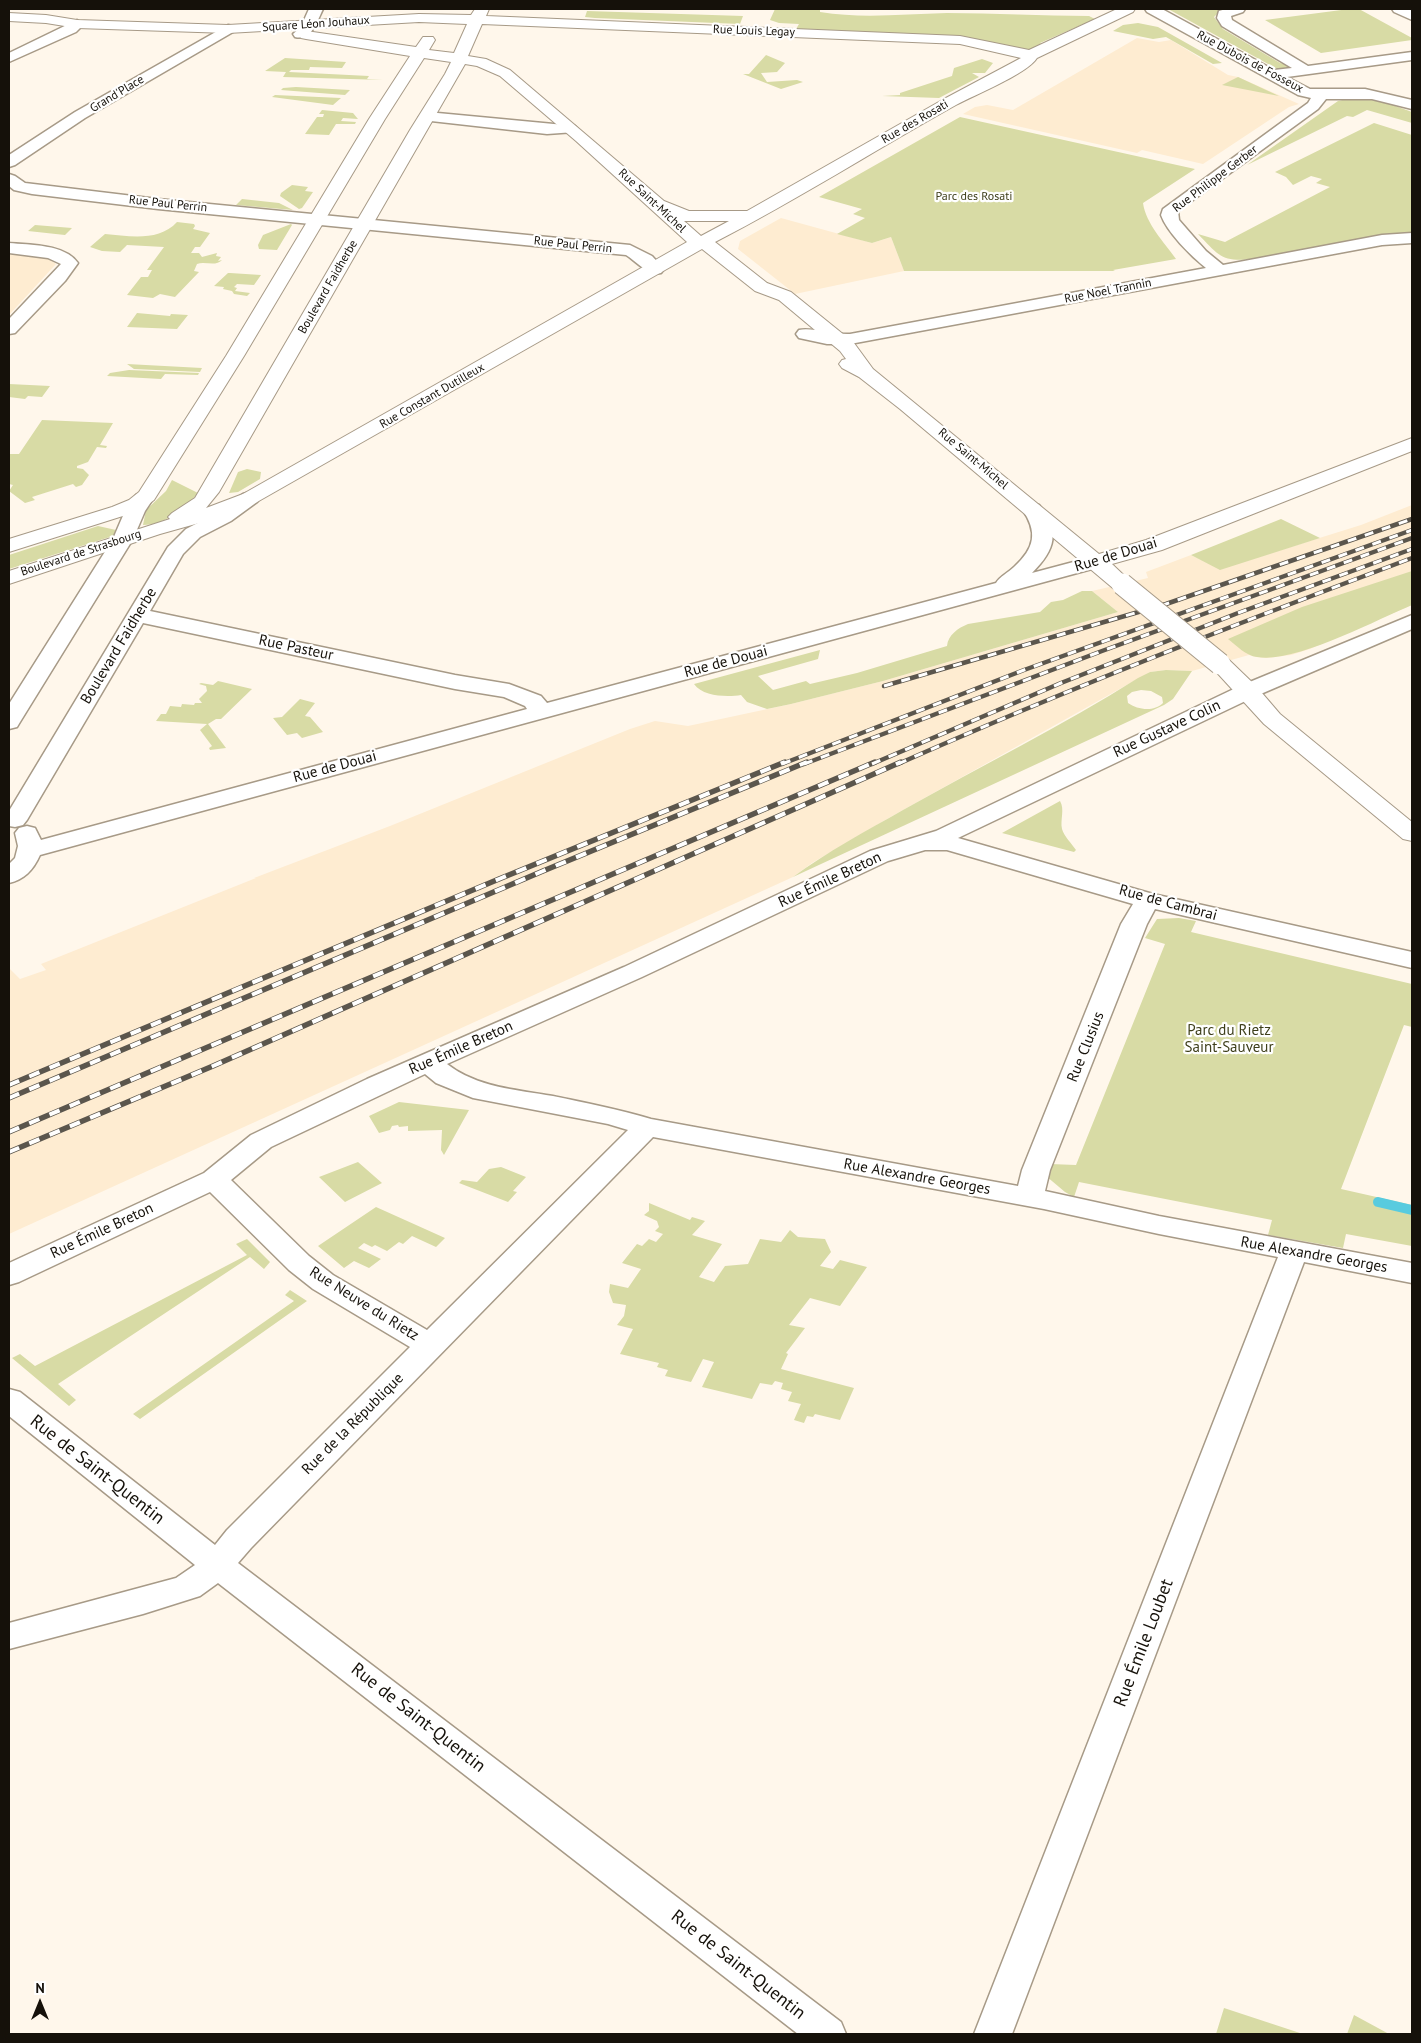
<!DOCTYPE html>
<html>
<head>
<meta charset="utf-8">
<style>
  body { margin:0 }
  #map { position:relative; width:1421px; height:2043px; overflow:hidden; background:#fff7eb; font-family:"PT Sans",sans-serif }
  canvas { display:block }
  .frame { position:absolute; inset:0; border:10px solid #15110a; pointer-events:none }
  .north { position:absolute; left:15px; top:1978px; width:50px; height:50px; -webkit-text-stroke:4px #fff; paint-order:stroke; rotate:0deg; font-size:14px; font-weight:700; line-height:20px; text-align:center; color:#15110a }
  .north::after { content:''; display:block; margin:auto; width:18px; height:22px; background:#15110a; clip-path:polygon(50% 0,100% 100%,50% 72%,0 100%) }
</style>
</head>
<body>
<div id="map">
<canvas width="1421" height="2043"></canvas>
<div class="frame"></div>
<div class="north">N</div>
</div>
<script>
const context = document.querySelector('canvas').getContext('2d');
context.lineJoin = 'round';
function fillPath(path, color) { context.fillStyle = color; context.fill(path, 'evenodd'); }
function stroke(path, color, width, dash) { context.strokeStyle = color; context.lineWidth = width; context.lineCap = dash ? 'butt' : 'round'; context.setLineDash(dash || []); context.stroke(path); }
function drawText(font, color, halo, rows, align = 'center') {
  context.font = font + ' "PT Sans",sans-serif'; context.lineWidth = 4.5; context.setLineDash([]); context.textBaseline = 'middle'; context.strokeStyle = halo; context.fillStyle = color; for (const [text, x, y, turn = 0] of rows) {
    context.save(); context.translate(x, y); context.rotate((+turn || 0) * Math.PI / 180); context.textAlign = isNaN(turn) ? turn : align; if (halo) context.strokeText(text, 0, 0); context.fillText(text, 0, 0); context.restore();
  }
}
fillPath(new Path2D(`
  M 1137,38 L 1159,42 L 1171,40 L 1228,75 L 1238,77 L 1299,104 L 1289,107 L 1203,164 L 1142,150 L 1137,153 L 963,114 L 975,107 L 987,105 L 1013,110 Z
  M 781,218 L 872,243 L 891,237 L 904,271 L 795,294 L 738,249 L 740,241 Z
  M 9,254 L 48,258 L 56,264 L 9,315 Z
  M 1412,505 L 1412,605 L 1310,649 L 1291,655 L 1267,658 L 1256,657 L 1249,655 L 1192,671 L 1166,670 L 1150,672 L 887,819 L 812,863 L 793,877 L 9,1234 L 9,968 L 20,979 L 46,970 L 41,964 L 256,878 L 254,878 L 390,826 L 630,729 L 655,721 L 688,726 L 791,704 L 883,681 L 1118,612 L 1092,591 L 1148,578 L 1146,572 L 1191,555 L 1220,569 L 1361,525 Z`), '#feecd1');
fillPath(new Path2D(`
  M 775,9 L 820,9 L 820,12 C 862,19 904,14 947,13 C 994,13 1042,16 1089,16 L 1095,19 L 1040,43 L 1046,47 L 1031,52 L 964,39 L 795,31 L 799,24 L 779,23 L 770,20 Z
  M 1168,9 L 1222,9 L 1214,17 L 1223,29 L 1280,63 L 1290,65 L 1290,68 L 1279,70 Z
  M 1349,9 L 1359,9 L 1412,38 L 1412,40 L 1321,53 L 1265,20 Z
  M 587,11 L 743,16 L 740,24 L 595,18 L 585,17 Z
  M 1138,23 L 1158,27 L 1222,63 L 1213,64 L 1166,37 L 1153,39 L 1113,31 L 1123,25 Z
  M 766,55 L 785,63 L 777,72 L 761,73 L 767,82 L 797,80 L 803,82 L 781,89 L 743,74 L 749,74 Z
  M 285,58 L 346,62 L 342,68 L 310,67 L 309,70 L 291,70 L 289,72 L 369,76 L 367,79 L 383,80 L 283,77 L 286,72 L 265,71 Z
  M 982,59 L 993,63 L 985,73 L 972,73 L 979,77 L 939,98 L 882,96 L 900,95 L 900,93 L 952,76 L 954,68 Z
  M 1238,77 L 1279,96 L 1222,85 Z
  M 296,87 L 350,90 L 345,95 L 281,90 L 283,88 Z
  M 275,95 L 341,98 L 333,105 L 272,97 Z
  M 1351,98 L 1376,99 L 1412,112 L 1412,123 L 1367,110 L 1353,117 L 1347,116 L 1247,165 L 1338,101 Z
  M 322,110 L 353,113 L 358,119 L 343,118 L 341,121 L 356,122 L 355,124 L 336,124 L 329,135 L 305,134 L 317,117 L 323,117 L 324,114 L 319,114 Z
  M 960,117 L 1195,169 L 1143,203 C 1146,224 1164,242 1176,259 L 1113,270 L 1115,271 L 904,271 L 891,237 L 872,243 L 837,234 L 865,218 L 853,214 L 862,209 L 819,197 Z
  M 1374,123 L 1412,135 L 1412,232 L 1254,259 C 1222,262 1220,257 1198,234 L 1225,242 L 1330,187 L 1316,183 L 1322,179 L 1311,176 L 1293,185 L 1286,177 L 1275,172 Z
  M 292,185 L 308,187 L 305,191 L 313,192 L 302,208 L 299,209 L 280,196 L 281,193 Z
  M 242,199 L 279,203 L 293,210 L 236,205 Z
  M 177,222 L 194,224 L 195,226 L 193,229 L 210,233 L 200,247 L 195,247 L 191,253 L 199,253 L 202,257 L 217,253 L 216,256 L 221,257 L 218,261 L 222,260 C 216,267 205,261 197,264 L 194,271 L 199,272 L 175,297 L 160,294 L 153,298 L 127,295 L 141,277 L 148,277 L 152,270 L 147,270 L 164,247 L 127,245 L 120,252 L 102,251 L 90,247 L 105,234 C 129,236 159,242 177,222 Z
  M 291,224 L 292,225 L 277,250 L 259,249 L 258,245 L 263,235 Z
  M 35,225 L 72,228 L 65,235 L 28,231 Z
  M 228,273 L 230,273 L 261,275 L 254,285 L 237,284 L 234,287 L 237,288 L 235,291 L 250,293 L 247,296 L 234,294 L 232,291 L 223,289 L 224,287 L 214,286 Z
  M 137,313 L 170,316 L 171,314 L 188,315 L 177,329 L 127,327 Z
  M 127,364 L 202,368 L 200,372 L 134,369 Z
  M 129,370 L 199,373 L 198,375 L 165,374 L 161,379 L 107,376 L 110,373 Z
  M 9,384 L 50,386 L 42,397 L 28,396 L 25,399 L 9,397 Z
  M 42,420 L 113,423 L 100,445 L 107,446 L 106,448 L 97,447 L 88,462 L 77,466 L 77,468 L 83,469 L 89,475 L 82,485 L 76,487 L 73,484 L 32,497 L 35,500 L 25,503 L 9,491 L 13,485 L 9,484 L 9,454 L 19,454 Z
  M 247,469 L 261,472 L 260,479 L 238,492 L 229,493 L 238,472 Z
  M 172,480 L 198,493 C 185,509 165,525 143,525 L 146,510 L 166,491 Z
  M 1281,519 L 1320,538 L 1220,570 L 1191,555 Z
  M 98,526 L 116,530 L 113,536 L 9,569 L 9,555 Z
  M 1412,571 L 1412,605 C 1376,620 1294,664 1257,657 C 1246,656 1236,645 1228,639 L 1302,607 Z
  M 1082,591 L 1092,591 L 1118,612 L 883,681 L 791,704 L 767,709 L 747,702 L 741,695 C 728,697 703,697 694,684 L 820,650 L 818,659 L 758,676 L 773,690 L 806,681 L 810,684 L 857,673 L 947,646 C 948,635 958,628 968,624 L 1040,612 L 1051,602 L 1063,600 Z
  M 1166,670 L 1192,671 L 1173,699 L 1164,705 L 793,877 C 827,852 866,831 903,810 C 981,766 1062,726 1138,678 L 1150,672 ZM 1141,690 L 1151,691 L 1162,697 L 1163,703 C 1154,712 1138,710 1128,703 L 1127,696 L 1132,692 Z
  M 218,681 L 252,689 L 221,719 L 216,719 L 208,724 L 226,748 L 210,750 L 209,748 L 212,746 L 200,730 L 207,724 L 156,721 L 161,714 L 166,714 L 170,706 L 181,707 L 182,704 L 194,705 L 195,703 L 202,703 L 199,699 L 207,691 L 206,686 L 199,684 L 201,683 L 213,685 Z
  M 300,699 L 315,703 L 305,716 L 310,717 L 323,732 L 302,738 L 297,733 L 287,735 L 273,718 L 282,717 Z
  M 1060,801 C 1065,809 1060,820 1062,829 C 1064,836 1072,844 1076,850 L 1074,852 L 1002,833 Z
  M 1179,918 L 1196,921 L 1191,932 L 1412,984 L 1412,1027 L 1404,1025 L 1341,1189 L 1412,1205 L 1412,1246 L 1346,1234 L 1343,1248 L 1268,1235 L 1272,1220 L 1079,1182 L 1074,1197 L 1065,1192 L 1046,1176 L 1050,1164 L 1076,1165 L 1165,944 L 1145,938 L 1157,919 Z
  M 399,1102 L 469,1110 L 444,1155 L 441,1150 L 442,1130 L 408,1131 L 408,1126 L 399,1127 L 398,1125 L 392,1126 L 390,1130 L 379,1133 L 369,1116 Z
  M 358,1162 L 382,1183 L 345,1202 L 319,1177 Z
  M 501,1167 L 526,1177 L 513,1191 L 517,1192 L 508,1202 L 459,1183 L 462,1180 L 477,1182 L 489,1169 Z
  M 649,1203 L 690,1220 L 692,1217 L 705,1221 L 692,1235 L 722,1244 L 699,1277 L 714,1282 L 725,1266 L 748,1264 L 760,1239 L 781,1242 L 790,1230 L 798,1237 L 825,1239 L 831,1252 L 820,1266 L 833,1269 L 840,1260 L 867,1267 L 840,1306 L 810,1298 L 789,1325 L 805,1328 L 786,1353 L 788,1354 L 781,1369 L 854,1388 L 840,1420 L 815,1414 L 813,1417 L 807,1416 L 804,1423 L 794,1420 L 801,1404 L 788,1401 L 792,1392 L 781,1389 L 783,1383 L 775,1381 L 772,1385 L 760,1383 L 752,1399 L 702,1387 L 714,1362 L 703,1359 L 691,1382 L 665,1376 L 668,1370 L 657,1367 L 659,1363 L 620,1354 L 633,1329 L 617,1325 L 624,1316 L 626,1305 L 613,1303 L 609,1292 L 610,1284 L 628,1288 L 641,1269 L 622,1263 L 637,1244 L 642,1246 L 649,1239 L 656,1242 L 663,1234 L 655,1231 L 659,1227 L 657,1221 L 644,1215 L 649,1211 Z
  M 376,1207 L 445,1238 L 436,1247 L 412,1236 L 403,1244 L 399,1242 L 387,1251 L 375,1245 L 372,1247 L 364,1243 L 358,1248 L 381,1259 L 369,1268 L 354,1261 L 344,1268 L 318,1246 Z
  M 247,1239 L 270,1262 L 264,1269 L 250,1257 L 58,1384 L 76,1400 L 69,1406 L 12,1358 L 20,1354 L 35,1366 L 247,1255 L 236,1244 Z
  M 290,1290 L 307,1301 L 140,1419 L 133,1414 L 294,1301 L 285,1295 Z
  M 1224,2008 L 1303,2034 L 1216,2034 Z
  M 1354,2015 L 1389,2034 L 1347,2034 Z`), '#d8dba5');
stroke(new Path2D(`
  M 1378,1202 L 1412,1210`), '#58cbdf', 10);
const street = new Path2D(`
  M 309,9 L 323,9 C 317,21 312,41 295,37 L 293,34 L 301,27 Z
  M 1145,9 L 1162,9 L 1274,70 L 1292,68 L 1222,26 L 1217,18 L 1219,11 L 1226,9 L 1245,9 L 1243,12 L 1231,16 L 1232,20 L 1308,66 L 1412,52 L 1412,60 L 1287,77 L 1310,89 L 1365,89 L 1412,100 L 1412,109 L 1372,99 L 1326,99 L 1318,109 L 1178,211 L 1179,220 L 1206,251 L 1223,265 L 1382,235 L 1412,233 L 1412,243 L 1382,245 L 850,344 L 827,344 L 799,338 L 796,334 L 799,330 C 812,327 834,335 850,334 L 1206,268 C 1191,256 1167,232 1161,215 L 1163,209 L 1308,103 L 1311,98 L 1298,95 L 1147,12 Z
  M 1392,9 L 1409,9 L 1412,11 L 1412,20 L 1394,12 Z
  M 77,20 L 84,24 L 76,32 L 9,62 L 9,53 Z
  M 228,25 L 233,26 L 235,29 L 233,32 L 85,118 L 15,165 L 9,167 L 9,155 L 75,112 Z
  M 427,112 L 575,126 L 578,129 L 575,132 L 547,134 L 422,120 L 419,117 L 422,114 Z
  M 9,174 L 15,176 L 25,183 L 158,199 L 630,245 L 652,256 L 664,269 L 661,273 C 648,276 637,262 626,255 L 158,209 L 32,194 L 14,190 L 9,186 Z
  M 9,243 C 30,245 65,244 78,263 L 65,281 L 15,333 L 9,334 L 9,319 L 61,264 L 48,258 L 9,253 Z
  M 250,492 L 257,494 L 260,498 L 257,502 L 231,521 L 200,537 L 183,554 L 150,611 L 455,675 L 509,684 L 541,696 L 547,703 L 996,583 C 1000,576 1008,573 1014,567 C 1035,548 1038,532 1022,509 L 1025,505 L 1032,503 L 1039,505 C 1060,532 1056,549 1032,573 L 1096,556 L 1103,558 L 1106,562 L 1103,566 L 40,855 C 34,869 24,880 9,883 L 9,864 L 15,858 L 18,846 L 15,833 L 19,828 L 27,826 L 35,828 L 41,840 L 527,709 L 525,706 L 504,697 L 455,689 L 143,623 L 27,820 L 23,825 L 15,827 L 9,826 L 9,811 L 168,547 L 186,529 L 217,513 L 243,494 Z
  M 143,493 L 150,495 L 153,499 L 145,511 L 133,539 L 20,722 L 17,727 L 9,729 L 9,704 L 113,539 L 125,511 L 136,495 Z
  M 1412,615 L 1412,629 L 1256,696 L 958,838 L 1153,894 L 1412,952 L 1412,968 L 1155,909 L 1147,924 L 1050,1170 L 1045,1191 L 1159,1216 L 1412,1263 L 1412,1283 L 1304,1262 L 1012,2034 L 974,2034 L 1278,1257 L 1159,1234 L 1044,1209 L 653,1137 L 251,1548 L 238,1563 L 841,2022 L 846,2034 L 798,2034 L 218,1583 L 200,1596 L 143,1614 L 9,1649 L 9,1623 L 176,1578 L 195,1565 L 9,1416 L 9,1389 L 20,1392 L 215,1545 L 227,1530 L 410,1347 L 313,1289 L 289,1270 L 210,1192 L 19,1282 L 9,1285 L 9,1263 L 204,1173 L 251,1135 L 367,1079 L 624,967 L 870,851 L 936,831 L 1240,686 ZM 925,850 L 947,850 L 1133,904 L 1121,924 L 1022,1170 L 1018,1186 L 651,1119 C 618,1109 586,1103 553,1096 C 517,1090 476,1087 447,1064 L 642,977 L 888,861 ZM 425,1074 L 436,1083 L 473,1098 L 608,1124 L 628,1130 L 427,1330 L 333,1275 L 309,1256 L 231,1180 L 271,1147 Z`);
const secondary = new Path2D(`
  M 475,9 L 489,9 L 486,16 L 960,36 L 1029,50 L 1117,9 L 1135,9 L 1133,12 L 1037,58 C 1027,74 974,95 956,105 C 875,150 797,200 715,242 L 767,283 L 791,292 L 854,343 L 873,369 L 1099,554 L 1146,540 L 1412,438 L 1412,451 L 1162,550 L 1112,564 L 1133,584 L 1130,589 L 1122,591 L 1114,589 L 900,409 L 859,377 L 842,368 L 839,364 L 842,360 L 846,359 L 840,351 L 779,300 L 755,291 L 702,249 L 257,502 L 224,516 L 160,534 L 9,584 L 9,571 L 170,519 L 168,517 L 172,513 L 195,498 L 410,130 L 445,74 L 451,62 L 424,58 L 385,119 L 244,356 L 154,500 L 143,508 L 126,515 L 9,552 L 9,539 L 112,507 L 129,500 L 139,492 L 226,356 L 369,119 L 410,56 L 306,39 L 301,38 L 299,35 L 301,32 L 306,31 L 416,47 L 423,37 L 433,37 L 435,40 L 429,50 L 454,53 L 467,24 L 419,22 L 228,33 L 77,28 L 46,23 L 9,21 L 9,13 L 46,15 L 77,20 L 228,25 L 419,14 L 471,15 ZM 482,24 L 960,44 L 1021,58 L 944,99 L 747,211 L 689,211 L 664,201 L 510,70 L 486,59 L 468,56 ZM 465,64 L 477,66 L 500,76 L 576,141 L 687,242 L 243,494 L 206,508 L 219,492 ZM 684,221 L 729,221 L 701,236 Z
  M 1220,657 L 1228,659 L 1256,686 L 1280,714 L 1412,822 L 1412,841 L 1403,839 L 1264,724 L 1209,664 L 1212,659 Z`);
stroke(street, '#a79a87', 3);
stroke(secondary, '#a79a87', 2);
fillPath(street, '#fff');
fillPath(secondary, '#fff');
const railFar1 = new Path2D(`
  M 884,686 L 1166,604 L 1412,519
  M 782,764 L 1024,670 L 1412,530
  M 804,764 L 1102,651 L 1412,538
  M 872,764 L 1061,683 L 1238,613 L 1412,549
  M 898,764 C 1067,689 1239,623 1412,558`);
const rail = new Path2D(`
  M 9,1085 L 499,879 L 785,762
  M 9,1098 L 543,871 L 807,762
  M 9,1132 L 875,762
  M 9,1152 L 213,1066 L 901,762`);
stroke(railFar1, '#5b564d', 4.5);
stroke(rail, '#5b564d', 5.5);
stroke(railFar1, '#fff', 3, [9]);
stroke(rail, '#fff', 4, [11]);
const secondaryBridge = new Path2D(`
  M 1122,584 L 1220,664`);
stroke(secondaryBridge, '#a79a87', 23, []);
stroke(secondaryBridge, '#fff', 21);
drawText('12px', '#15110a', '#fff', [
  ["Square Léon Jouhaux",316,24,-4],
  ["Rue Louis Legay",754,31,2],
  ["Rue Dubois de Fosseux",1250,62,28],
  ["Grand'Place",117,94,-31],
  ["Rue des Rosati",915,122,-30],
  ["Rue Philippe Gerber",1215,179,-37],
  ["Rue Saint-Michel",652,201,43],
  ["Rue Paul Perrin",168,204,6],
  ["Rue Paul Perrin",573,245,6],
  ["Boulevard Faidherbe",328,287,-60],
  ["Rue Noel Trannin",1108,291,-11],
  ["Rue Constant Dutilleux",432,396,-30],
  ["Rue Saint-Michel",973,459,40],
  ["Boulevard de Strasbourg",81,553,-18]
]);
drawText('12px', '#3e3f1b', '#fff', [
  ["Parc des Rosati",974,197]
]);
drawText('15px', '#15110a', '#fff', [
  ["Rue de Douai",1116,555,-17],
  ["Boulevard Faidherbe",119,646,-59],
  ["Rue Pasteur",296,648,12],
  ["Rue de Douai",726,662,-15],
  ["Rue Gustave Colin",1167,729,-25],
  ["Rue de Douai",335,767,-15],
  ["Rue Émile Breton",830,880,-25],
  ["Rue de Cambrai",1168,903,15],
  ["Rue Clusius",1086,1047,-68],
  ["Rue Émile Breton",461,1048,-24],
  ["Rue Alexandre Georges",917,1177,10],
  ["Rue Émile Breton",102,1231,-25],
  ["Rue Alexandre Georges",1314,1255,10],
  ["Rue Neuve du Rietz",364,1304,32],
  ["Rue de la République",353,1424,-45]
]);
drawText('15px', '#3e3f1b', '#fff', [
  ["Parc du Rietz",1229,1031],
  ["Saint-Sauveur",1229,1048]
]);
drawText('18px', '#15110a', '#fff', [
  ["Rue de Saint-Quentin",97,1470,38],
  ["Rue Émile Loubet",1144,1643,-69],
  ["Rue de Saint-Quentin",418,1718,38],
  ["Rue de Saint-Quentin",738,1965,38]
]);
</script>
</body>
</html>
